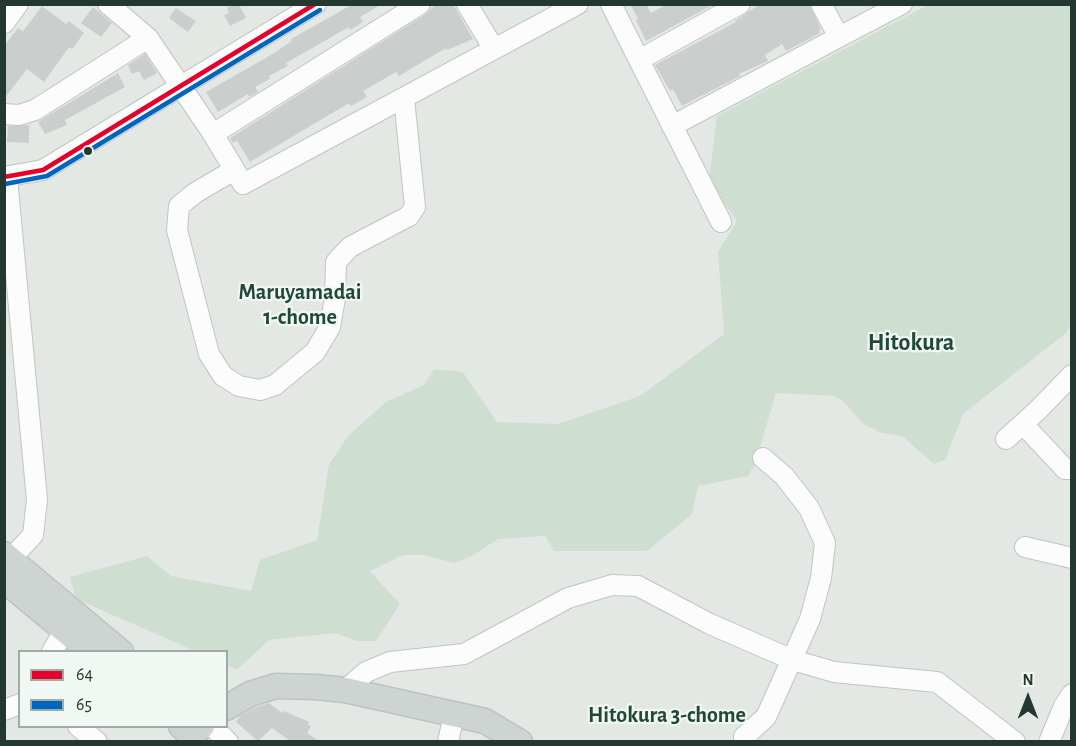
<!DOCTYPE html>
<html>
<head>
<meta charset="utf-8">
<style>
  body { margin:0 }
  #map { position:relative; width:1076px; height:746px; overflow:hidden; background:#e3e8e5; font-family:"Alegreya Sans",sans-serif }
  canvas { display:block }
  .frame { position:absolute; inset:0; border:6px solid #233831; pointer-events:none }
  .legend { position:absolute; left:18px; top:650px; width:210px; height:78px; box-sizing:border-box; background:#f1f7f3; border:2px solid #9faba5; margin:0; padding:8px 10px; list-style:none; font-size:18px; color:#233831 }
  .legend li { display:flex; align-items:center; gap:12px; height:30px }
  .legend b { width:30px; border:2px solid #9faba5 }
  .north { position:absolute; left:998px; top:668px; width:60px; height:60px; -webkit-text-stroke:4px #f1f7f3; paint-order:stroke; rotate:0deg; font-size:16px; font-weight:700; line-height:24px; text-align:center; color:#233831 }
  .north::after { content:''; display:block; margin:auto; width:21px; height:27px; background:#233831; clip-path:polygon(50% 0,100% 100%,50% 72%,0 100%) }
</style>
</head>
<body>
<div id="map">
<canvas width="1076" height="746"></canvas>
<div class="frame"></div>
<ul class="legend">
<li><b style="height:8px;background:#e4002b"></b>64</li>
<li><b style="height:8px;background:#0065bd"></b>65</li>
</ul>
<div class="north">N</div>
</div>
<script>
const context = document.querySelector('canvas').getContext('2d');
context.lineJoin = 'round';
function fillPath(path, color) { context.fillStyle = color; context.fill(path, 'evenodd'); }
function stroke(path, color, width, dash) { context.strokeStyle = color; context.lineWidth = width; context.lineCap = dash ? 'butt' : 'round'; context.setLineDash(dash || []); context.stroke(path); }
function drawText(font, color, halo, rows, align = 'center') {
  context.font = font + ' "Alegreya Sans",sans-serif'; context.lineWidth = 4.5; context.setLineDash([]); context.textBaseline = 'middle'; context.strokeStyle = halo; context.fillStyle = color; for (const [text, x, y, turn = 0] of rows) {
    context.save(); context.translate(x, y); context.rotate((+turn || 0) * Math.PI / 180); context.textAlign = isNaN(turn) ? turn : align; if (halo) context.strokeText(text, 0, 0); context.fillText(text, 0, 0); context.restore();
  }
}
fillPath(new Path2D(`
  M 928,5 L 1071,5 L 1071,323 L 1066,333 L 963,414 L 945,460 L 934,464 L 902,436 L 882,433 L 863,424 L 843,401 L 835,396 L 776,393 L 755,464 L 748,476 L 698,486 L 692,514 L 647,551 L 554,551 L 545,536 L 498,539 L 472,556 L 454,563 L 424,555 L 403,555 L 370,571 L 400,604 L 376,641 L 356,641 L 336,633 L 269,640 L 237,670 L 227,665 L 226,652 L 195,651 L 76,599 L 70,577 L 147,556 L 171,576 L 251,591 L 260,560 L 317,540 L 329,464 L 349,435 L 386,402 L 424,385 L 434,369 L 463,372 L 497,422 L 558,424 L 640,396 L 724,334 L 718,252 L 737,221 L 709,182 L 717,116 Z`), '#cedfd2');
fillPath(new Path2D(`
  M 234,4 L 239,4 L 246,18 L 230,26 L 224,15 L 229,13 L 227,8 Z
  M 353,4 L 382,4 L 360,17 L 363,22 L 350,30 L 349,27 L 286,63 L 288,66 L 269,76 L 270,79 L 255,87 L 258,92 L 249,97 L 248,94 L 218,112 L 206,92 L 271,55 L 292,41 L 291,39 Z
  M 436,4 L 453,4 L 473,39 L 447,50 L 446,48 L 399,76 L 396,72 L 363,91 L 367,97 L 351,106 L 349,103 L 250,162 L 237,141 L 233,143 L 230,138 L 426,14 Z
  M 630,4 L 646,4 L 651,13 L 667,4 L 714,4 L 646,41 L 636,20 L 638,19 Z
  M 760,4 L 809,4 L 821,29 L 819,30 L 820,33 L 786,51 L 782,44 L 765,55 L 768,61 L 739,74 L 740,76 L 682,106 L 673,89 L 670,91 L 655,65 L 736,22 L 735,21 Z
  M 42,6 L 66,24 L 69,21 L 84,33 L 72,49 L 69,47 L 44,82 L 27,69 L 4,99 L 4,46 L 18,28 L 23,31 Z
  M 93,7 L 112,23 L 101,37 L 81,23 Z
  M 176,8 L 196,21 L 188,32 L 169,18 Z
  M 145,54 L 157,73 L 144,80 L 139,71 L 132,74 L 128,65 Z
  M 118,73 L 125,87 L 65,120 L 67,125 L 45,134 L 38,122 Z
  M 29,125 L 29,143 L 7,142 L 8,126 Z
  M 269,703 L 282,713 L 284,711 L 309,722 L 308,725 L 311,726 L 307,733 L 319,741 L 290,741 L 272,728 L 258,741 L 236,722 L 240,716 L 254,708 Z`), '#cacfcd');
const minor = new Path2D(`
  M 108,4 L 148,38 L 213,134 L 243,184 L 578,4
  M 467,4 L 494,49
  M 611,4 L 639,60
  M 821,4 L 839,37 L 902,4
  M 4,23 L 18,4
  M 4,114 L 19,115 L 35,110 L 148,38
  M 672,126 L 839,37
  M 213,134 L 420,4
  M 234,170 L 195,193 L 179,206 L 177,230 L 209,354 L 223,376 L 239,386 L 260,390 L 275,385 L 315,352 L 330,327 L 335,298 L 336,262 L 350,247 L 409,216 L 415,207 L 404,98
  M 4,177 L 43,170 L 316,4
  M 721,222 L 639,60 L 740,4
  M 1023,424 L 1065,469 L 1072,469
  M 1006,439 L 1038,410 L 1072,375
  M 1025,547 L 1072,558
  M 4,566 L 33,535 L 37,500 L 7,178
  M 52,652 L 65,629 L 75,621
  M 345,690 L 366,672 L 390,662 L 464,654 L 568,598 L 612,585 L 638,586 L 710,624 L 793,660 L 834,672 L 937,682 L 1015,742
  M 4,710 L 20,704
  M 78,726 L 97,742
  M 212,726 L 228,742
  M 448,742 L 454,714
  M 744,742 L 744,737 L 766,717 L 810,619 L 821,578 L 825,543 L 809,508 L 784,476 L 763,458
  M 1049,742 L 1064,706 L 1072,694`);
const major = new Path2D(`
  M 4,554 L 121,652
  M 4,580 L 91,652
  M 226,708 L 250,694 L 276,686 L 316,687 L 345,690 L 485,721 L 520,742
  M 181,726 L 192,736 L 202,726`);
stroke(minor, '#c0c5c2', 22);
stroke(major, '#bcc4c1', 27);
stroke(minor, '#fbfcfb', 20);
stroke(major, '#ced4d2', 24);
stroke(new Path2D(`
  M 4,177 L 43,170 L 315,4`), '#e4002b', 4.5);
stroke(new Path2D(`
  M 5,184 L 47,176 L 320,10`), '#0065bd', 4.5);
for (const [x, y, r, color] of [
  [88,151,5,"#233831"]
]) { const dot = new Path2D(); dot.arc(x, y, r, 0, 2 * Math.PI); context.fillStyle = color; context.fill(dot); stroke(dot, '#f1f7f3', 2); }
drawText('bold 22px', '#22483c', '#f1f7f3', [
  ["Maruyamadai",300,292],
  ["1-chome",300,317],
  ["Hitokura 3-chome",667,715]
]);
drawText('bold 24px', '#22483c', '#f1f7f3', [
  ["Hitokura",911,343]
]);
</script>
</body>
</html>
